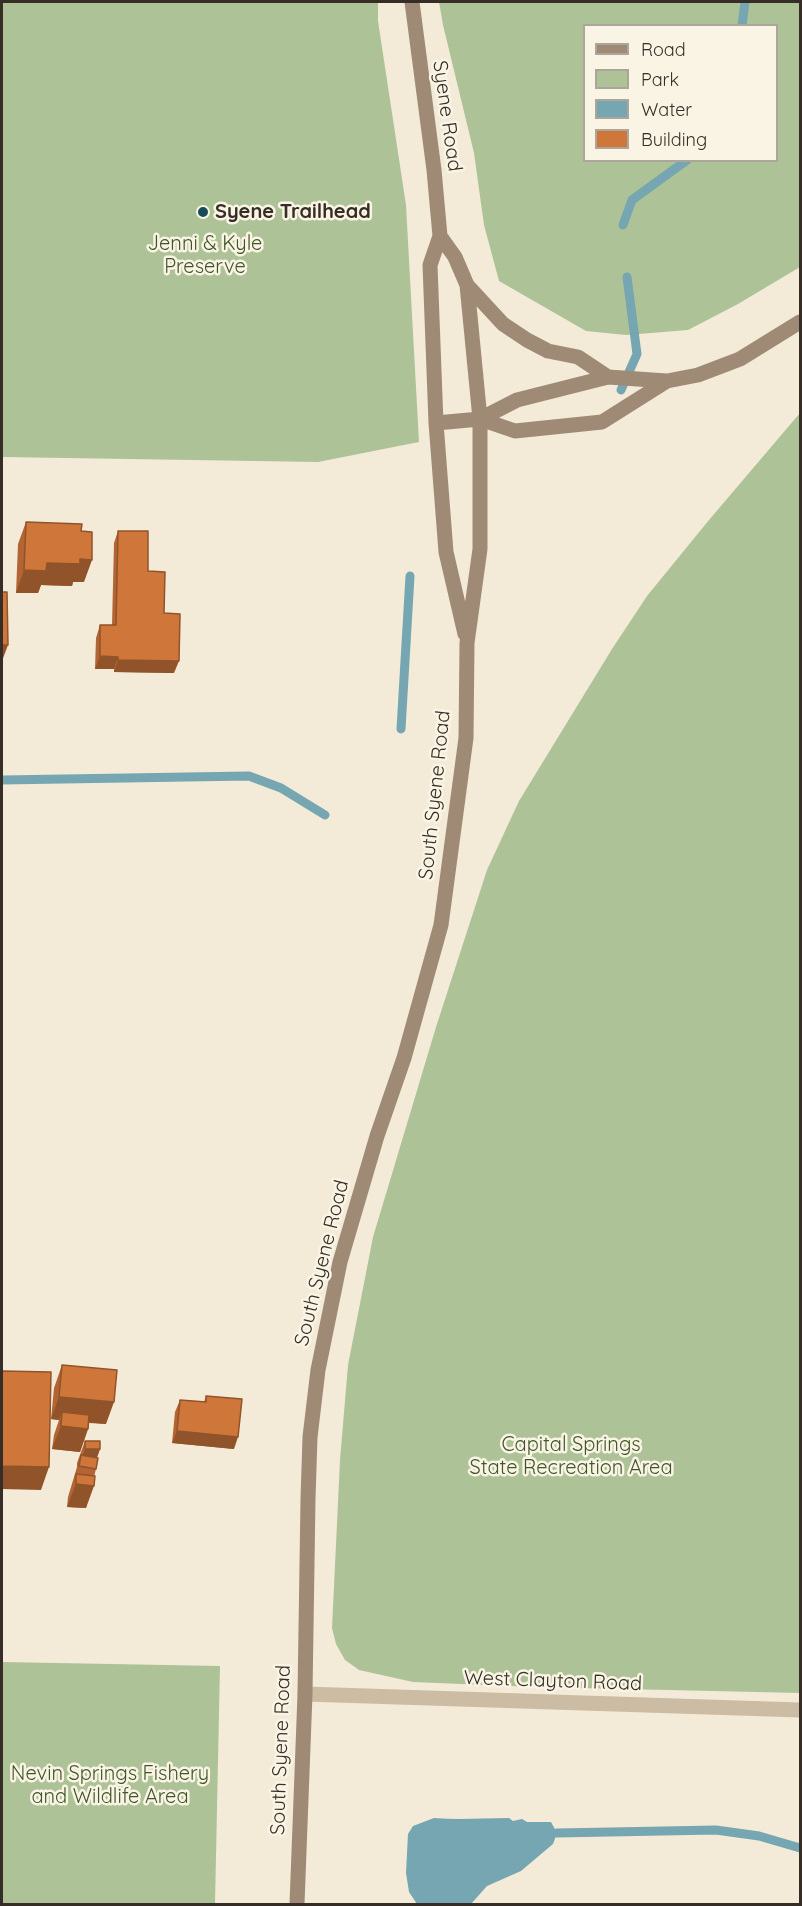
<!DOCTYPE html>
<html>
<head>
<meta charset="utf-8">
<style>
  body { margin:0 }
  #map { position:relative; width:802px; height:1906px; overflow:hidden; background:#f3ebd8; font-family:Quicksand,sans-serif }
  canvas { display:block }
  .frame { position:absolute; inset:0; border:3px solid #362e26; pointer-events:none }
  .legend { position:absolute; left:583px; top:24px; width:195px; height:138px; box-sizing:border-box; background:#faf4e5; border:2px solid #aca599; margin:0; padding:8px 10px; list-style:none; font-size:18px; color:#362e26 }
  .legend li { display:flex; align-items:center; gap:12px; height:30px }
  .legend b { width:30px; border:2px solid #aca599 }
</style>
</head>
<body>
<div id="map">
<canvas width="802" height="1906"></canvas>
<div class="frame"></div>
<ul class="legend">
<li><b style="height:8px;background:#9f8b75"></b>Road</li>
<li><b style="height:16px;background:#adc397"></b>Park</li>
<li><b style="height:16px;background:#75a6b2"></b>Water</li>
<li><b style="height:16px;background:#cf763b"></b>Building</li>
</ul>
</div>
<script>
const context = document.querySelector('canvas').getContext('2d');
context.lineJoin = 'round';
function fillPath(path, color) { context.fillStyle = color; context.fill(path, 'evenodd'); }
function stroke(path, color, width, dash) { context.strokeStyle = color; context.lineWidth = width; context.lineCap = dash ? 'butt' : 'round'; context.setLineDash(dash || []); context.stroke(path); }
function drawText(font, color, halo, rows, align = 'center') {
  context.font = font + ' Quicksand,sans-serif'; context.lineWidth = 5; context.setLineDash([]); context.textBaseline = 'middle'; context.strokeStyle = halo; context.fillStyle = color; for (const [text, x, y, turn = 0] of rows) {
    context.save(); context.translate(x, y); context.rotate((+turn || 0) * Math.PI / 180); context.textAlign = isNaN(turn) ? turn : align; if (halo) context.strokeText(text, 0, 0); context.fillText(text, 0, 0); context.restore();
  }
}
fillPath(new Path2D(`
  M 2,2 L 378,2 L 378,21 L 406,205 L 419,442 L 318,462 L 2,457 Z
  M 439,2 L 800,2 L 800,267 L 738,304 L 688,330 L 626,335 L 586,331 L 499,281 L 484,225 L 474,153 L 443,25 ZM 584,26 L 776,26 L 776,160 L 584,160 Z
  M 800,413 L 800,1693 L 535,1687 L 413,1682 L 359,1670 L 345,1660 L 336,1644 L 332,1628 L 340,1460 L 348,1365 L 373,1237 L 436,1027 L 487,870 L 519,801 L 612,649 L 647,596 L 709,520 Z
  M 2,1662 L 220,1666 L 215,1904 L 2,1904 Z`), '#adc397');
fillPath(new Path2D(`
  M 434,1818 C 459,1820 484,1818 509,1818 L 513,1821 L 522,1819 L 527,1822 L 551,1822 L 557,1833 L 553,1844 L 521,1871 L 487,1886 L 471,1904 L 417,1904 L 409,1892 L 406,1873 L 408,1834 L 413,1826 Z`), '#75a6b2');
stroke(new Path2D(`
  M 742,26 L 745,2
  M 623,225 L 632,200 L 687,160
  M 621,390 L 637,354 L 627,277
  M 401,729 L 410,576
  M 2,780 L 249,776 L 281,788 L 325,815
  M 557,1833 L 716,1830 L 759,1836 L 800,1848`), '#75a6b2', 9);
stroke(new Path2D(`
  M 305,1694 L 800,1710`), '#ccbca3', 15);
stroke(new Path2D(`
  M 412,2 L 434,170 L 440,236 L 430,265 L 436,423 L 446,552 L 465,634
  M 467,285 L 503,324 L 527,340 L 548,351 L 578,357 L 608,377
  M 480,419 L 515,431 L 602,422 L 667,381
  M 436,423 L 480,419 L 517,400 L 608,377 L 667,381 L 698,375 L 740,359 L 800,322
  M 297,1904 L 305,1694 L 308,1499 L 310,1437 L 318,1370 L 340,1262 L 377,1136 L 404,1058 L 441,925 L 466,738 L 467,643 L 480,549 L 480,419 L 467,285 L 455,257 L 440,236`), '#9f8b75', 15);
fillPath(new Path2D(`
  M 26,522 L 81,531 L 84,582 L 73,582 L 72,586 L 41,585 L 38,593 L 16,593 L 18,544 Z
  M 118,531 L 148,571 L 164,613 L 174,673 L 114,672 L 114,669 L 95,669 L 96,638 L 100,625 L 112,625 L 114,543 Z
  M 62,1365 L 106,1424 L 89,1423 L 88,1429 L 80,1452 L 52,1449 L 54,1435 L 59,1420 L 51,1419 L 54,1388 Z
  M 206,1396 L 234,1449 L 172,1443 L 175,1412 L 180,1400 L 204,1402 Z
  M 85,1441 L 100,1449 L 97,1457 L 96,1469 L 86,1508 L 67,1507 L 68,1497 L 77,1467 L 77,1463 Z`), '#b26533');
fillPath(new Path2D(`
  M 80,559 L 92,560 L 84,582 L 73,582 L 72,586 L 41,585 L 38,593 L 16,593 L 24,570 L 47,563 Z
  M 2,645 L 8,645 L 2,661 Z
  M 100,656 L 118,657 L 114,669 L 95,669 Z
  M 118,660 L 179,661 L 174,673 L 114,672 Z
  M 59,1397 L 114,1402 L 106,1424 L 61,1420 L 62,1412 L 59,1420 L 51,1419 Z
  M 61,1426 L 88,1429 L 80,1452 L 52,1449 Z
  M 177,1431 L 238,1437 L 234,1449 L 172,1443 Z
  M 85,1449 L 100,1449 L 93,1469 L 80,1463 Z
  M 2,1466 L 49,1467 L 41,1490 L 2,1489 Z
  M 76,1484 L 94,1486 L 86,1508 L 67,1507 Z`), '#915329');
const building = new Path2D(`
  M 26,522 L 82,524 L 81,531 L 92,532 L 92,560 L 80,559 L 80,564 L 47,563 L 46,571 L 24,570 Z
  M 118,531 L 148,531 L 148,571 L 165,572 L 164,613 L 180,614 L 179,661 L 118,660 L 118,657 L 100,656 L 100,625 L 116,625 Z
  M 2,592 L 7,592 L 8,645 L 2,645 Z
  M 62,1365 L 117,1370 L 114,1402 L 59,1397 Z
  M 2,1371 L 51,1372 L 49,1467 L 2,1466 Z
  M 206,1396 L 242,1399 L 238,1437 L 177,1431 L 180,1400 L 206,1402 Z
  M 62,1412 L 89,1415 L 88,1429 L 61,1426 Z
  M 85,1441 L 100,1441 L 100,1449 L 85,1449 Z
  M 81,1455 L 98,1458 L 96,1469 L 79,1466 Z
  M 76,1474 L 95,1476 L 94,1486 L 76,1484 Z`);
fillPath(building, '#cf763b');
stroke(building, '#915329', 1.5);
for (const [x, y, r, color] of [
  [203,212,6,"#194c5a"]
]) { const dot = new Path2D(); dot.arc(x, y, r, 0, 2 * Math.PI); context.fillStyle = color; context.fill(dot); stroke(dot, '#faf4e5', 2); }
drawText('20px', '#362e26', '#faf4e5', [
  ["Syene Road",447,116,82],
  ["South Syene Road",435,795,-84],
  ["South Syene Road",322,1263,-76],
  ["West Clayton Road",553,1681,2],
  ["South Syene Road",281,1750,-88]
]);
drawText('bold 20px', '#362e26', '#faf4e5', [
  ["Syene Trailhead",215,212]
], 'left');
drawText('20px', '#3e5628', '#faf4e5', [
  ["Jenni & Kyle",205,244],
  ["Preserve",205,267],
  ["Capital Springs",571,1445],
  ["State Recreation Area",571,1468],
  ["Nevin Springs Fishery",110,1774],
  ["and Wildlife Area",110,1797]
]);
</script>
</body>
</html>
